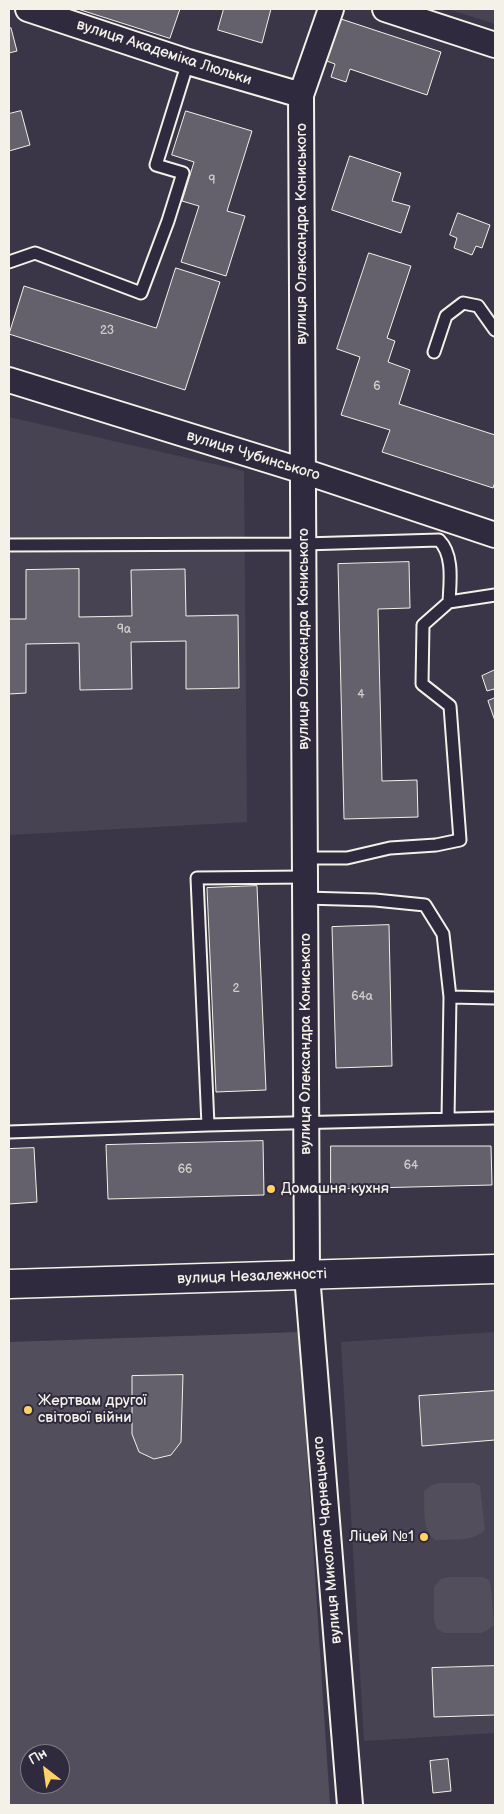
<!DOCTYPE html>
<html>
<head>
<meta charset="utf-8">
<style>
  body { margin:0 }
  #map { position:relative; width:504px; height:1814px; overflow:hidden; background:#3b3647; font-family:"Balsamiq Sans",sans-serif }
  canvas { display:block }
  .frame { position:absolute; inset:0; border:10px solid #f4f1e8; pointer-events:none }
  .north { position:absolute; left:20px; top:1744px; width:50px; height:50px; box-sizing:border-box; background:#2f2a3d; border:1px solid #7e7a81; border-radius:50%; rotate:330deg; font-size:14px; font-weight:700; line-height:20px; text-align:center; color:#f4f1e8 }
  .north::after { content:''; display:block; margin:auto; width:18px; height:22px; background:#ffd166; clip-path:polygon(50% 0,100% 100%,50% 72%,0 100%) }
</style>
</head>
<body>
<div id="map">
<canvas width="504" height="1814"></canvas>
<div class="frame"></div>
<div class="north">Пн</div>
</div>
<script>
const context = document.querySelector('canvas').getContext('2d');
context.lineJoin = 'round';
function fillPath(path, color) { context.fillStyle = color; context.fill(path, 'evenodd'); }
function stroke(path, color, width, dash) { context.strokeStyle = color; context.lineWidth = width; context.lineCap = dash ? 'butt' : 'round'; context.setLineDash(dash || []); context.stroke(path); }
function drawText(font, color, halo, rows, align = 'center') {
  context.font = font + ' "Balsamiq Sans",sans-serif'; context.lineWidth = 4; context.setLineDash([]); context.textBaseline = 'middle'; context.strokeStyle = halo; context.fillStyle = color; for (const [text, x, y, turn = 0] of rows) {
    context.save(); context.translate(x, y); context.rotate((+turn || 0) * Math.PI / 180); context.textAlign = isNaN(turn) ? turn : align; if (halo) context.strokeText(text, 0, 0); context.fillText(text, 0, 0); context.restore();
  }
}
fillPath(new Path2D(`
  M 448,9 L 495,9 L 495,24 Z
  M 9,417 L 244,471 L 247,822 L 9,835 Z
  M 495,1332 L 495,1733 L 364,1741 L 341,1342 Z`), '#484352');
fillPath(new Path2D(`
  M 299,1332 L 330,1805 L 9,1805 L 9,1342 ZM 30,1754 L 60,1754 L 60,1784 L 30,1784 Z
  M 440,1483 L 474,1483 L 480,1486 L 485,1530 C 473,1542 451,1539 435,1540 C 421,1528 425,1509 424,1491 L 432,1485 Z
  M 449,1577 L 483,1577 L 489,1580 L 491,1587 L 494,1625 L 489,1629 L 481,1633 L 444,1633 L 437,1629 L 434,1620 L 434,1587 L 441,1579 Z`), '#534e5c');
const building = new Path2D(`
  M 78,9 L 180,9 L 170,38 Z
  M 224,9 L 271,9 L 262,43 L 218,30 Z
  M 338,18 L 441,52 L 427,95 L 350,69 L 346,82 L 331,77 L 335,64 L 324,60 Z
  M 11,28 L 17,51 L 9,53 L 9,29 Z
  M 21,111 L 30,145 L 9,151 L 9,114 Z
  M 186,111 L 252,131 L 227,211 L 245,216 L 226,276 L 181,262 L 199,206 L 182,201 L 194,162 L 172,155 Z
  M 350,156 L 401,173 L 392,201 L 410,206 L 401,233 L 332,210 Z
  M 458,213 L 490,225 L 482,248 L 476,246 L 472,255 L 454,248 L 457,238 L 450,235 Z
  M 369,253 L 411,266 L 387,338 L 395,341 L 388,362 L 410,370 L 399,404 L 495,435 L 495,482 L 493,488 L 382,452 L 390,430 L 341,415 L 360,357 L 337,349 Z
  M 176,268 L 220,282 L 185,390 L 9,334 L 24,286 L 156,328 Z
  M 409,562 L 410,608 L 378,609 L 382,781 L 417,780 L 418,817 L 344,819 L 338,564 Z
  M 79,569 L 79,617 L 132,616 L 131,570 L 185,569 L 186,616 L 238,615 L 239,688 L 186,689 L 186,641 L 131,642 L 132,689 L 80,690 L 79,643 L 26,644 L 26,693 L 9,694 L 9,619 L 26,619 L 26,570 Z
  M 495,670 L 495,693 L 494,689 L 487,691 L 482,676 Z
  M 495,698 L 495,721 L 488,701 Z
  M 257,886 L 266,1090 L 216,1092 L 207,888 Z
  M 389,925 L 392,1066 L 336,1068 L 332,927 Z
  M 263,1141 L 264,1195 L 108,1199 L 106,1145 Z
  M 331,1146 L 491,1146 L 492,1185 L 331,1189 Z
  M 34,1148 L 37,1202 L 9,1204 L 9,1149 Z
  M 183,1375 L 181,1442 L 171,1455 L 154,1459 L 139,1452 L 132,1434 L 132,1376 Z
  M 495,1391 L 495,1440 L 422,1446 L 419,1396 Z
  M 495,1666 L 495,1715 L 434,1717 L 432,1668 Z
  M 448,1759 L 451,1791 L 433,1793 L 430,1761 Z`);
fillPath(building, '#65616c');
stroke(building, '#f4f1e8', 1);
const service = new Path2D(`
  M 9,262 L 35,253 L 141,293 L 168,221 L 183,173 L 156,165 L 188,62
  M 434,352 L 446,316 L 463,303 L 478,306 L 495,330
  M 9,545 L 304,544 L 439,540 C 454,555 450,582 449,602 L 495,595
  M 305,858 L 347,858 L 390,848 L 436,845 L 460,840 L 450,706 L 422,684 L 423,625 L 449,602
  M 305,898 L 375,900 L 425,905 L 443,934 L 450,997 L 448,1119
  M 450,997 L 495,998
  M 208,1125 L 197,878 L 305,877
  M 9,1132 L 208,1125 L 495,1118`);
const minor = new Path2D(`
  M 28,9 L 188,62 L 301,95
  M 331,9 L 301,95 L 307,1275 L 350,1805
  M 385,9 L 495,45
  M 9,380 L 303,471 L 495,535`);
const secondary = new Path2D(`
  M 9,1284 L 495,1269`);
stroke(service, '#f4f1e8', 15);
stroke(minor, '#f4f1e8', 28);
stroke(secondary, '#f4f1e8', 31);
stroke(service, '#2f2a3d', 11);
stroke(minor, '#2f2a3d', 24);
stroke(secondary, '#2f2a3d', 28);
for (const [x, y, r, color] of [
  [271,1189,5,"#ffd166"],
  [28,1410,5,"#ffd166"],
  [424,1537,5,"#ffd166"]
]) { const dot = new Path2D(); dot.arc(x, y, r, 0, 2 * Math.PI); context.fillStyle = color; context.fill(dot); stroke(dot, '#2f2a3d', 2); }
drawText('12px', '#d0cdc9', null, [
  ["9",212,181],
  ["23",107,331],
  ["6",377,387],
  ["9а",124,630],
  ["4",361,695],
  ["2",236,989],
  ["64а",362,997],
  ["64",411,1166],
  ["66",185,1170]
]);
drawText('15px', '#f4f1e8', '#2f2a3d', [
  ["вулиця Академіка Люльки",164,53,18],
  ["вулиця Олександра Кониського",302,234,-90],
  ["вулиця Чубинського",253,456,17],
  ["вулиця Олександра Кониського",304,639,-90],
  ["вулиця Олександра Кониського",306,1044,-90],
  ["вулиця Незалежності",252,1277,-2],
  ["вулиця Миколая Чарнецького",328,1540,-95]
]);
drawText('15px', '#f4f1e8', '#2f2a3d', [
  ["Домашня кухня",281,1189],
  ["Жертвам другої",38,1401],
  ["світової війни",38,1418],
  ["Ліцей №1",414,1537,"right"]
], 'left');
</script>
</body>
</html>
